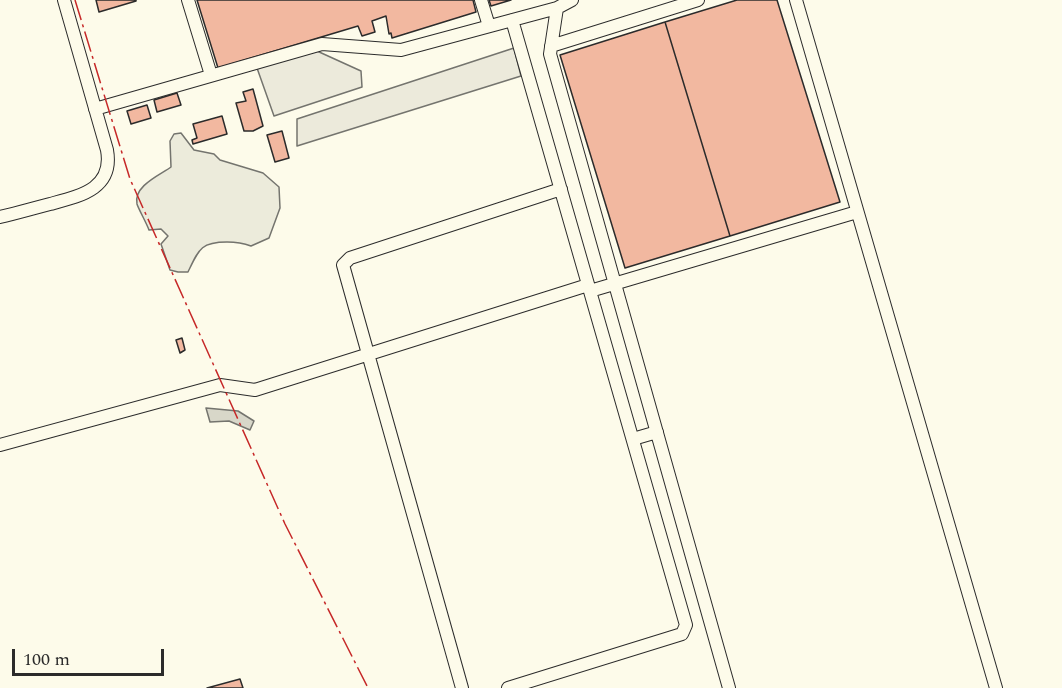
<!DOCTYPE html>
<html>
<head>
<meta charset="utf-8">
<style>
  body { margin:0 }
  #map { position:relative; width:1062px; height:688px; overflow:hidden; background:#fdfbea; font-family:Spectral,serif }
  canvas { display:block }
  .scale { position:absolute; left:12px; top:649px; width:152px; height:27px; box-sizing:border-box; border:3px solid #2b2b2b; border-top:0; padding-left:8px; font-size:18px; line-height:21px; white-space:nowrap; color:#2b2b2b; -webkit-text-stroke:4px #fdfbea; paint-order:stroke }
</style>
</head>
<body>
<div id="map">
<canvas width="1062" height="688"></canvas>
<div class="scale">100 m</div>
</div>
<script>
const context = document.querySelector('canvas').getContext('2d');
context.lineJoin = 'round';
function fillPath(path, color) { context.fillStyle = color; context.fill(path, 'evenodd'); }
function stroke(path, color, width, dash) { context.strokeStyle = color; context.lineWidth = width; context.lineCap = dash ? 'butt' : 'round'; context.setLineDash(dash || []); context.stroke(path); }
const green = new Path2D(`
  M 181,133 L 194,150 L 214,154 L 220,160 L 263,173 L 279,187 L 280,208 L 269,238 L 251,246 C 243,243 236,242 227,242 C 201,242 199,249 188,272 L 178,272 L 170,270 L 161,244 L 168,236 L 161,229 L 149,230 C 147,224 138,208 137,204 C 133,186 160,175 171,167 L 170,141 L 174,134 Z`);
fillPath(green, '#ecebdb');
stroke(green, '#74746e', 1.5);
const parking = new Path2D(`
  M 514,48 L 521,76 L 297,146 L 297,119 Z
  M 317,51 L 361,71 L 362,87 L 274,116 L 257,68 Z`);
fillPath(parking, '#eceadb');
stroke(parking, '#74746e', 1.5);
const water = new Path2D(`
  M 206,408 L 238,411 L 254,421 L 250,430 L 229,421 L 210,422 Z`);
fillPath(water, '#d8d7c9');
stroke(water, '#74746e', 1.5);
const building = new Path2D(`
  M 96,0 L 136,0 L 136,1 L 99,12 Z
  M 197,0 L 473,0 L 476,12 L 392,38 L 391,33 L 389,34 L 386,16 L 372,21 L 375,32 L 362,36 L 358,26 L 218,68 Z
  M 489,0 L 511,0 L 491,6 Z
  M 737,0 L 777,0 L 840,202 L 730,236 L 665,22 Z
  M 665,22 L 730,236 L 625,268 L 560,55 Z
  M 253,89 L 263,126 L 253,131 L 244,131 L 236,103 L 246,101 L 243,92 Z
  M 177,93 L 181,105 L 157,112 L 154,100 Z
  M 147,105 L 151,118 L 131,124 L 127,111 Z
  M 222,116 L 227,134 L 193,144 L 192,140 L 197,138 L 193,124 Z
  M 282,131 L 289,158 L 275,162 L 267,135 Z
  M 182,338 L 185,350 L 180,353 L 176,340 Z
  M 240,679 L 243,688 L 207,688 Z`);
fillPath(building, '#f2b8a0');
stroke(building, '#2b2b2b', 1.5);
const minor = new Path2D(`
  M 188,0 L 211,75
  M 481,0 L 489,26
  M 796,0 L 996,688
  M 557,8 L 550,54 L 729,688
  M 551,46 L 698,0
  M 95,109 L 322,44 L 401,50 L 557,8 L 572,0
  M 0,217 C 17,213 34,208 50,204 C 80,196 114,189 107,150 L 64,0
  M 590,291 L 857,212
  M 633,439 L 657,432
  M 0,445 L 220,385 L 255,390 L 588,285
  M 462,688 L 343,265 L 350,258 L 561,189
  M 508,688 L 682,634 L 686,625 L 512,20`);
stroke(minor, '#2b2b2b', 14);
stroke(minor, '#fdfbea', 12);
stroke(new Path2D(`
  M 75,0 L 130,179 L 285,524 L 368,688`), '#c62828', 1.5, [21, 4.5, 3, 4.5]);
</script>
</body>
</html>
